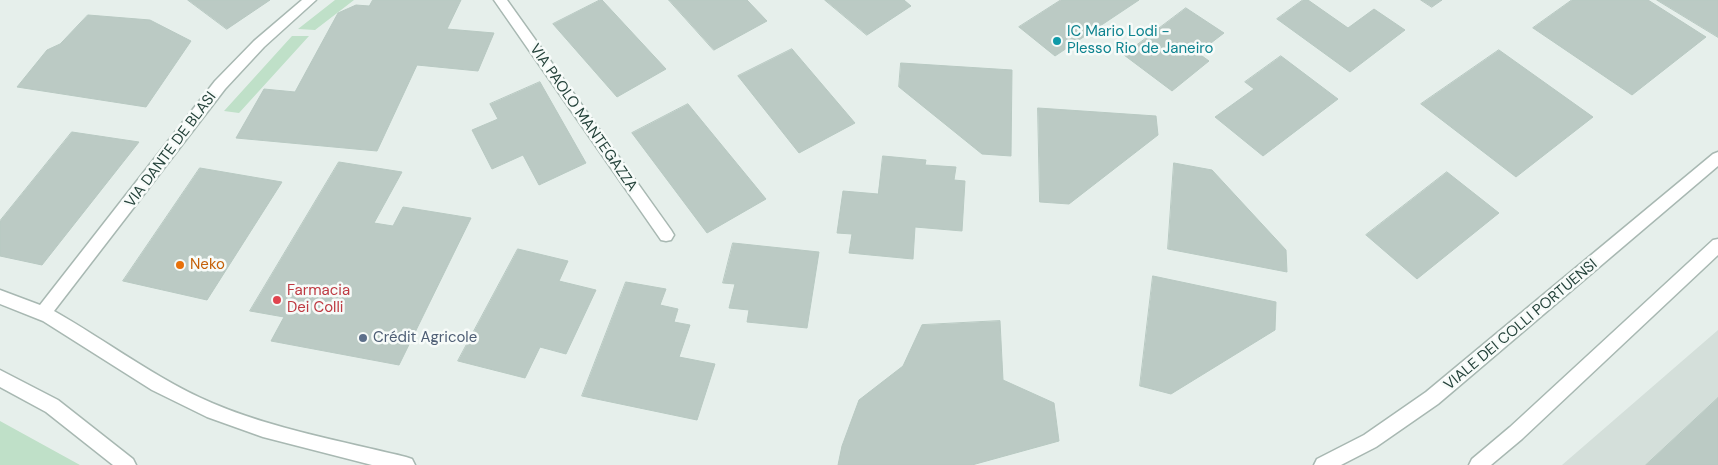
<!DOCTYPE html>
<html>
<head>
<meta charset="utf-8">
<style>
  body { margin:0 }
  canvas { display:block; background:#e6efeb }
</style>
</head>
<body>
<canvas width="1718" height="465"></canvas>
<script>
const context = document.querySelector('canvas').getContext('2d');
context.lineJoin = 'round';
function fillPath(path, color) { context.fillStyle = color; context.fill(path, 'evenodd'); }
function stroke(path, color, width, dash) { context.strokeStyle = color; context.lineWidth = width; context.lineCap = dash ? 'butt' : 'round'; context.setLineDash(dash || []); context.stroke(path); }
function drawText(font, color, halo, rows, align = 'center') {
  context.font = font + ' "DM Sans",sans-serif'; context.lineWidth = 5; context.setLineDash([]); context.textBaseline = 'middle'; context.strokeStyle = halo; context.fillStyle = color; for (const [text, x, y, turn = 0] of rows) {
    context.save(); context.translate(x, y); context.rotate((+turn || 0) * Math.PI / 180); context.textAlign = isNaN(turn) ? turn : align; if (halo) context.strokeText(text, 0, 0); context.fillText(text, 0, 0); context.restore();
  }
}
fillPath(new Path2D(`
  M 1718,330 L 1718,465 L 1562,465 Z`), '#d4dfda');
fillPath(new Path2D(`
  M 335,0 L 354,0 L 315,30 L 298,29 Z
  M 292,36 L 309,36 L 239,113 L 224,111 Z
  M 0,421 L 80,465 L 0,465 Z`), '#bfe0c8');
const building = new Path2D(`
  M 188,0 L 270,0 L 227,29 Z
  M 373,0 L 461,0 L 447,29 L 494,33 L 478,71 L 417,65 L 377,151 L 236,138 L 264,89 L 295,92 L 338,13 L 356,5 L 369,6 Z
  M 600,0 L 602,0 L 666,69 L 617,97 L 553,24 Z
  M 669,0 L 747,0 L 767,21 L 714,50 Z
  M 825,0 L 904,0 L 911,6 L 867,35 Z
  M 1061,0 L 1139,0 L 1055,56 L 1019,27 Z
  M 1303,0 L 1308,0 L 1348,28 L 1374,9 L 1405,30 L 1350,72 L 1277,19 Z
  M 1421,0 L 1442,0 L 1432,7 Z
  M 1572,0 L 1648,0 L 1706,37 L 1632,95 L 1533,28 Z
  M 1657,0 L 1718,0 L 1718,37 Z
  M 1186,8 L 1224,33 L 1198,53 L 1209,61 L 1172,91 L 1124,55 Z
  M 88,15 L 150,20 L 191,41 L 146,107 L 17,87 L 47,50 L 60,44 Z
  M 792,49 L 855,123 L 799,153 L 738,76 Z
  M 1499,50 L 1593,117 L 1516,177 L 1421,104 Z
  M 1281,56 L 1338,99 L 1263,156 L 1215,117 L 1254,89 L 1245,82 Z
  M 901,63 L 1012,70 L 1011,156 L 982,154 L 899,87 Z
  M 540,82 L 586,163 L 539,185 L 523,155 L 492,169 L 472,130 L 498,119 L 490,104 Z
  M 688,104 L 766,199 L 707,233 L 632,133 Z
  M 1038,108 L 1156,116 L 1158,135 L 1069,204 L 1040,202 Z
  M 72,132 L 139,142 L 42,265 L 0,256 L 0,221 Z
  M 883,156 L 926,160 L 925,165 L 956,167 L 954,180 L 965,181 L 962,231 L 915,227 L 913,259 L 849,253 L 852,234 L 837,233 L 843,191 L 878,194 Z
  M 339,162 L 402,172 L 374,223 L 393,226 L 403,207 L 471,218 L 399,365 L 271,341 L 284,317 L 250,311 Z
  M 1174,163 L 1212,170 L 1286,250 L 1287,272 L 1168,249 Z
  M 200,168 L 282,182 L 207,300 L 123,281 Z
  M 1447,172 L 1499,213 L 1417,279 L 1366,235 Z
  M 733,243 L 819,252 L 807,328 L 747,322 L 749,310 L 729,308 L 735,284 L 723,283 Z
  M 518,249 L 568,261 L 559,281 L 596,290 L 566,354 L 540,347 L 525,378 L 458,361 Z
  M 1153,276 L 1276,302 L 1275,330 L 1171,394 L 1140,386 Z
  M 626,282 L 666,289 L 660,305 L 678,309 L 674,322 L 690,325 L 679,357 L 715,364 L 697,420 L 582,396 Z
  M 1000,321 L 1003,380 L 1054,403 L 1059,441 L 972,465 L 838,465 L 842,446 L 859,400 L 903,366 L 922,325 Z
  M 1718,398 L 1718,465 L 1646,465 Z`);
fillPath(building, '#bbcac4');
stroke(building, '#b8c9c2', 1);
const minor = new Path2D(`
  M 302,0 L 316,0 L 264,47 L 225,89 L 54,311 C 107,341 156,379 212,403 C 273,429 341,441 406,457 L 412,459 L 415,465 L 372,465 L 263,437 L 207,417 L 152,390 L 43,321 L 0,304 L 0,290 L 40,305 L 215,81 L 254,41 Z
  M 494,0 L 507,0 L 671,230 L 674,235 L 671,240 L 666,241 L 661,240 Z
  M 1718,152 L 1718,166 L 1438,404 L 1376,447 L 1341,465 L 1314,465 L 1317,459 L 1364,435 L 1426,392 L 1713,154 Z
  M 1718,239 L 1718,255 L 1522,439 L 1491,465 L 1469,465 L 1472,459 L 1510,427 L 1713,240 Z
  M 0,370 L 58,400 L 133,459 L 136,465 L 113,465 L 46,412 L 0,387 Z`);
stroke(minor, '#a8b8b2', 3);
fillPath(minor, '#fff');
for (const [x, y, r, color] of [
  [1057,41,5,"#0f9aa8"],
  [180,265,5,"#e8710a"],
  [277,300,5,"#e0444e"],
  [363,338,5,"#5c6f8a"]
]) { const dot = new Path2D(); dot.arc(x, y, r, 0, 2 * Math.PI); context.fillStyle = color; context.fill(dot); stroke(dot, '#f7fbf9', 2); }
drawText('15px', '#0d838f', '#f7fbf9', [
  ["IC Mario Lodi -",1067,32],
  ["Plesso Rio de Janeiro",1067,49]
], 'left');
drawText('15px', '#24423a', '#f7fbf9', [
  ["VIA PAOLO MANTEGAZZA",583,118,55],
  ["VIA DANTE DE BLASI",171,150,-53],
  ["VIALE DEI COLLI PORTUENSI",1521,325,-40]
]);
drawText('15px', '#c56008', '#f7fbf9', [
  ["Neko",190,265]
], 'left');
drawText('15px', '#be3a42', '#f7fbf9', [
  ["Farmacia",287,291],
  ["Dei Colli",287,308]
], 'left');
drawText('15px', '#4e5e75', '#f7fbf9', [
  ["Crédit Agricole",373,338]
], 'left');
</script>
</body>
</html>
